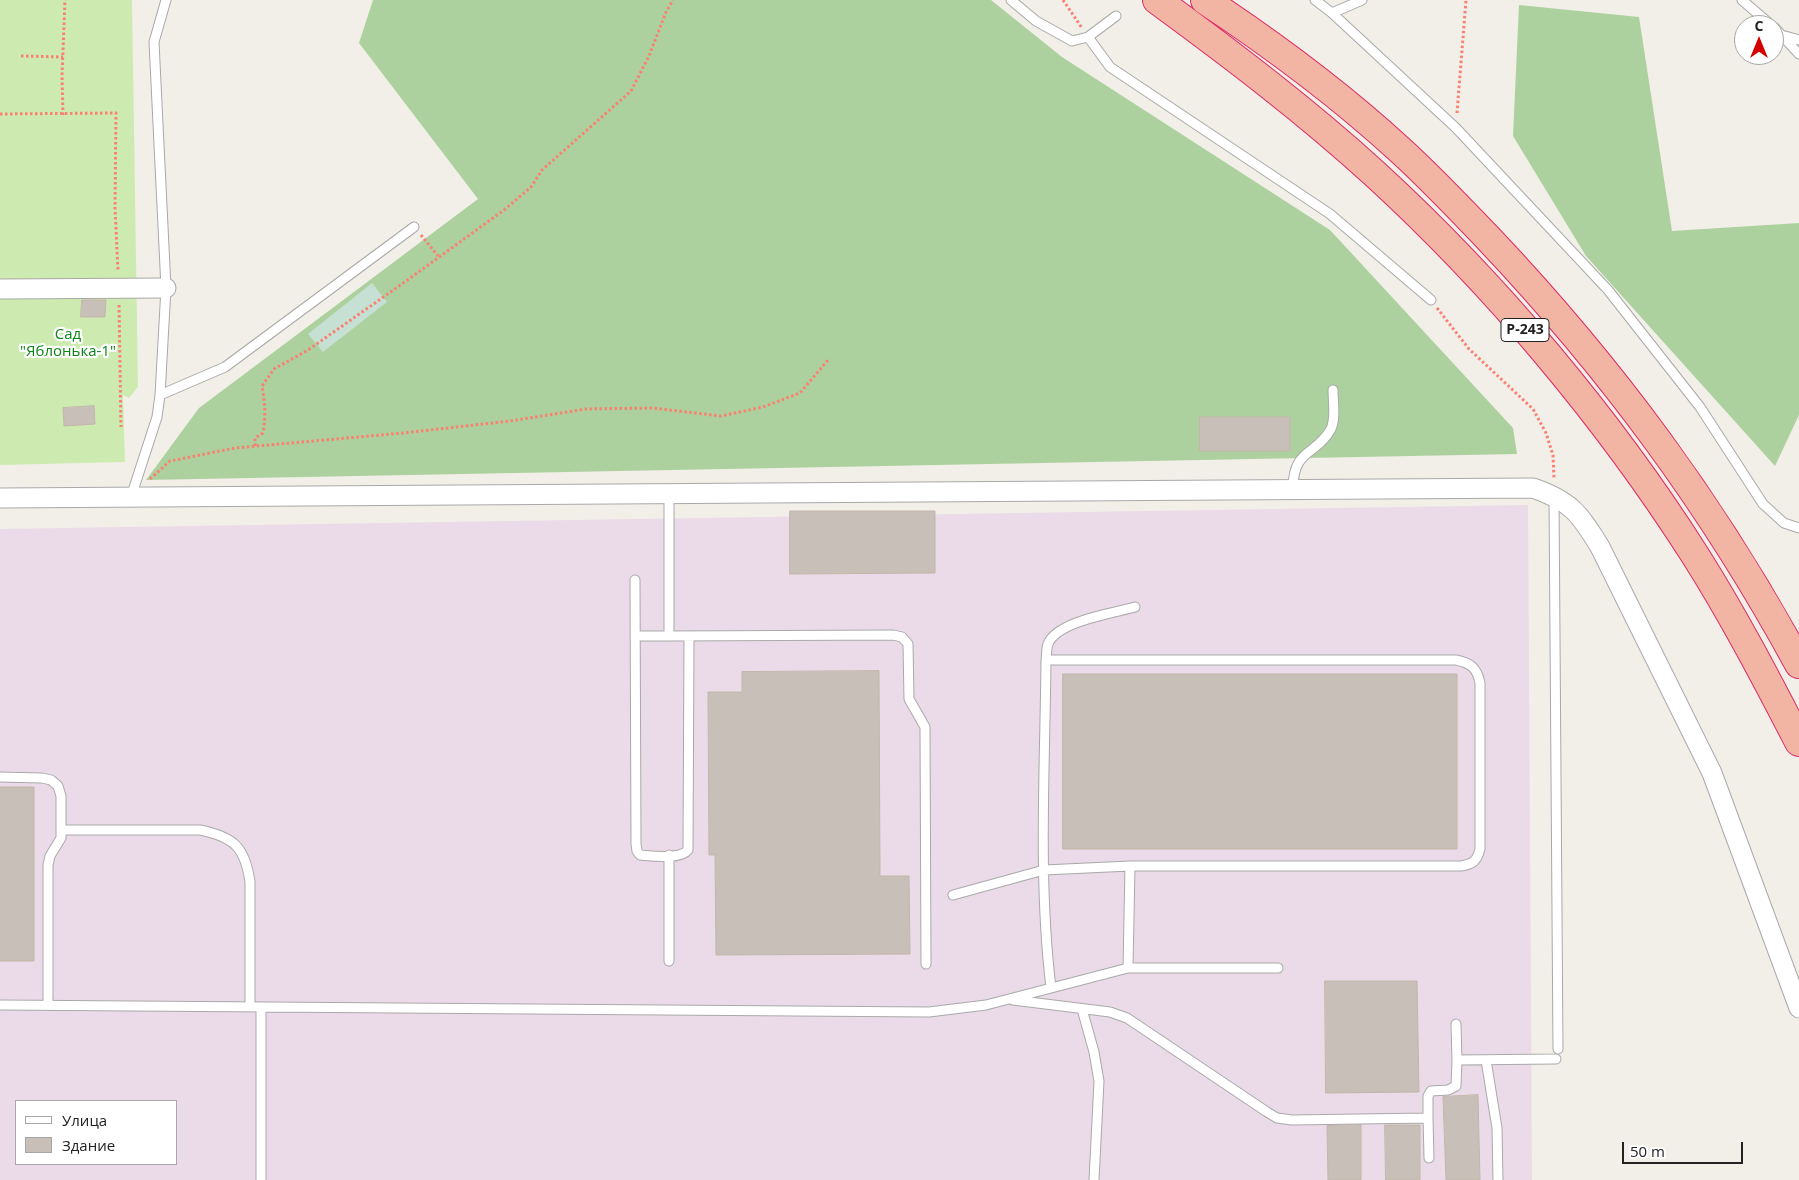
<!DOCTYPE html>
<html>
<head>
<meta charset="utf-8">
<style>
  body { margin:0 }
  #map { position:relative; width:1799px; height:1180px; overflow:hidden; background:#f2efe9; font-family:"Open Sans",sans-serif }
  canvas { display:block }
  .legend { position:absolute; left:15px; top:1100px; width:162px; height:65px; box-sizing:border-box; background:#fff; border:1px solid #a7a7a7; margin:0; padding:6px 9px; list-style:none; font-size:15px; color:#222 }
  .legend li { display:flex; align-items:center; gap:10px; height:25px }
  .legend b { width:25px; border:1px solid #a7a7a7 }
  .north { position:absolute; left:1734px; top:15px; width:50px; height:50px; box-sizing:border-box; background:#fff; border:1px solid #a7a7a7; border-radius:50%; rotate:0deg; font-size:14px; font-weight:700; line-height:20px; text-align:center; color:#222 }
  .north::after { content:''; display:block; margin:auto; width:18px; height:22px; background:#d40000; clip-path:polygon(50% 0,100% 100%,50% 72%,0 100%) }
  .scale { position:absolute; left:1622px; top:1142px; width:121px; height:22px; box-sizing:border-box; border:2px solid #222; border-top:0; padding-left:6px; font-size:15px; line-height:18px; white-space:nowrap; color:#222; -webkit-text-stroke:4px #fff; paint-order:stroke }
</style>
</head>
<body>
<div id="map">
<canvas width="1799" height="1180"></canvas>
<ul class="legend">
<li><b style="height:6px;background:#fff"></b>Улица</li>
<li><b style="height:14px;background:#c7bfb8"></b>Здание</li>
</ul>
<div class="north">С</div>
<div class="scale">50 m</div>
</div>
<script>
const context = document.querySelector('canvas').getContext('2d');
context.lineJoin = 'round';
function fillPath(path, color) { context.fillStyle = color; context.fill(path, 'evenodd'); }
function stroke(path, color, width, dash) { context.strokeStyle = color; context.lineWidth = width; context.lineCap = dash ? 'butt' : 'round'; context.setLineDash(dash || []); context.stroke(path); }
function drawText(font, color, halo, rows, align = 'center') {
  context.font = font + ' "Open Sans",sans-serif'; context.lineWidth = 4.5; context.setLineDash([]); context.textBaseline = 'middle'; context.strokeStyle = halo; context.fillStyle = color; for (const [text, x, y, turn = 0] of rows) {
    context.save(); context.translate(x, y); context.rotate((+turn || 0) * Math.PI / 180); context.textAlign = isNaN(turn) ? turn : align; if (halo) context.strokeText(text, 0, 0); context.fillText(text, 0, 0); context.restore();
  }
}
fillPath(new Path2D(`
  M 1528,505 L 1532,1180 L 0,1180 L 0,529 ZM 16,1101 L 176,1101 L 176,1164 L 16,1164 Z`), '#ebdbe8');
fillPath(new Path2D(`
  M 0,0 L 132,0 L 138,387 L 129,398 L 123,395 L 125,462 L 0,465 Z`), '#cdebb0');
fillPath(new Path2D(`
  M 373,0 L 991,0 L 1062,57 L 1330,230 L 1513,428 L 1517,454 L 146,480 L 199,408 L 478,199 L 359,43 Z
  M 1519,5 L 1639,17 L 1672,231 L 1799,223 L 1799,415 L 1775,466 L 1586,256 L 1513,136 Z`), '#add19e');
fillPath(new Path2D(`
  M 372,283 L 387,302 L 323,352 L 308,334 Z`), '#c6e0d4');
const building = new Path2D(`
  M 82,300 L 106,300 L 105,317 L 81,317 Z
  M 94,406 L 95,424 L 64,426 L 63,408 Z
  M 1200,417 L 1290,417 L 1290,451 L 1200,451 Z
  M 790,511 L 935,511 L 935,573 L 790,574 Z
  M 879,671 L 880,876 L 909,876 L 910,954 L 716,955 L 715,855 L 709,855 L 708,692 L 742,692 L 742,672 Z
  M 1063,674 L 1457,674 L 1457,849 L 1063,849 Z
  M 0,787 L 34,787 L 34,961 L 0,961 Z
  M 1325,981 L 1417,981 L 1419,1092 L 1326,1093 Z
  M 1478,1095 L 1480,1180 L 1446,1180 L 1443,1097 Z
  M 1361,1125 L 1361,1180 L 1328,1180 L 1327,1126 Z
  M 1385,1125 L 1420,1125 L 1420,1180 L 1386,1180 Z`);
fillPath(building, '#c7bfb8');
stroke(building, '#c4b6ab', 1);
const service = new Path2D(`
  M 1011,0 L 1036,21 L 1072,41 L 1088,37 L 1116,16
  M 1315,0 L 1332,13 L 1456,128 L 1608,290 L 1700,407 L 1763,504 L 1784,523 L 1799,528
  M 1742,0 L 1771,25
  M 1332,13 L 1362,0
  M 1774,27 L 1799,54
  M 1785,36 L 1799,40
  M 1088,37 L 1110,67 L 1330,214 L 1431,300
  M 160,395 L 225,367 L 414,227
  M 1293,489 C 1293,448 1316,456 1331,429 C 1336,418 1333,401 1333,390
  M 669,493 L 669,636 L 893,635 L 902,637 L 908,644 L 909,699 L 925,727 L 926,964
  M 131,497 L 157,417 L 160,395 L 166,288 L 154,42 L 166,0
  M 1554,498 L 1558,1049
  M 635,580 L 636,844 L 637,851 L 640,855 C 653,856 680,860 688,850 L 689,636
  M 635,636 L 669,636
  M 1046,660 L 1456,660 C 1471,663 1477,668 1480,683 L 1480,849 C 1477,861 1473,864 1461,866 L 1130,866
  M 0,777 L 42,778 L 51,780 L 58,786 L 61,796 L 61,838 L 50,856 L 48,865 L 48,1005
  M 61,830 L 200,830 C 234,837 245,847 250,882 L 250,1007
  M 669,855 L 669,961
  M 953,895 L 1044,870 L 1130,866 L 1128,968
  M 1051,988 C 1038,880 1045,769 1046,660 C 1047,655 1046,649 1048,644 C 1057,621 1114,613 1135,607
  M 1013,1000 L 1110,1012 L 1127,1018 L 1267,1112 L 1277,1118 L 1292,1120 L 1428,1118 L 1428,1096 L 1431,1091 L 1448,1090 L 1456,1086 L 1457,1060 L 1556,1059
  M 0,1005 L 929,1012 L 986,1005 L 1128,968 L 1278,968
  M 261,1007 L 261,1180
  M 1082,1009 L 1094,1052 L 1099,1081 L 1094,1180
  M 1456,1024 L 1457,1060
  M 1486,1060 L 1497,1128 L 1498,1180
  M 1428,1118 L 1429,1158`);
const minor = new Path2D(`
  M 0,289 L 166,288
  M 0,498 L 1533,488 C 1571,501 1580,514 1600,547 L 1712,773 L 1799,1008`);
const trunk = new Path2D(`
  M 1157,0 C 1232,55 1306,111 1375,174 C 1495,284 1607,417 1695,555 C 1733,615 1766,678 1799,742
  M 1205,0 C 1273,45 1339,94 1399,149 C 1430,177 1459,208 1488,238 C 1612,369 1713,506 1799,664`);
stroke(service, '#a9a9a9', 11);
stroke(minor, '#a9a9a9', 21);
stroke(trunk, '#dc2a67', 30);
stroke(new Path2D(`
  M 1063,0 L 1082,28
  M 21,56 L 63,57
  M 1457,113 L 1466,0
  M 0,114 L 116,113 L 115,207 L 118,271
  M 63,115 L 62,76 L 65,0
  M 421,235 L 438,256
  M 119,305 L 121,427
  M 1437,308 L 1469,349 L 1533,409 L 1546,433 L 1553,455 L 1554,479
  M 255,446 L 255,438 L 263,433 C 266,415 265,403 262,386 L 274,369 L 308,350 L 402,284 L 504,210 L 531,187 L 542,170 L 631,91 L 649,56 L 666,12 L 673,0
  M 150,479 L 170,461 L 235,448 L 403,433 L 510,421 L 586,409 L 653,408 L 721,416 L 763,407 L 800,393 L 828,360`), '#fa8072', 3, [2.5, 2.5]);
stroke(service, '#fff', 9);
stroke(minor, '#fff', 19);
stroke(trunk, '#f2b4a3', 28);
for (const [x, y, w] of [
  [1525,330,48]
]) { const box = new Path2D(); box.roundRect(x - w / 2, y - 11.5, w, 23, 4); context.fillStyle = '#fff'; context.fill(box); stroke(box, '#222', 1); }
drawText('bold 14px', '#222', null, [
  ["Р-243",1525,330]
]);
drawText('15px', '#0c8416', '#fff', [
  ["Сад",68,335],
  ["\"Яблонька-1\"",68,352]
]);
</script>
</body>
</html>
